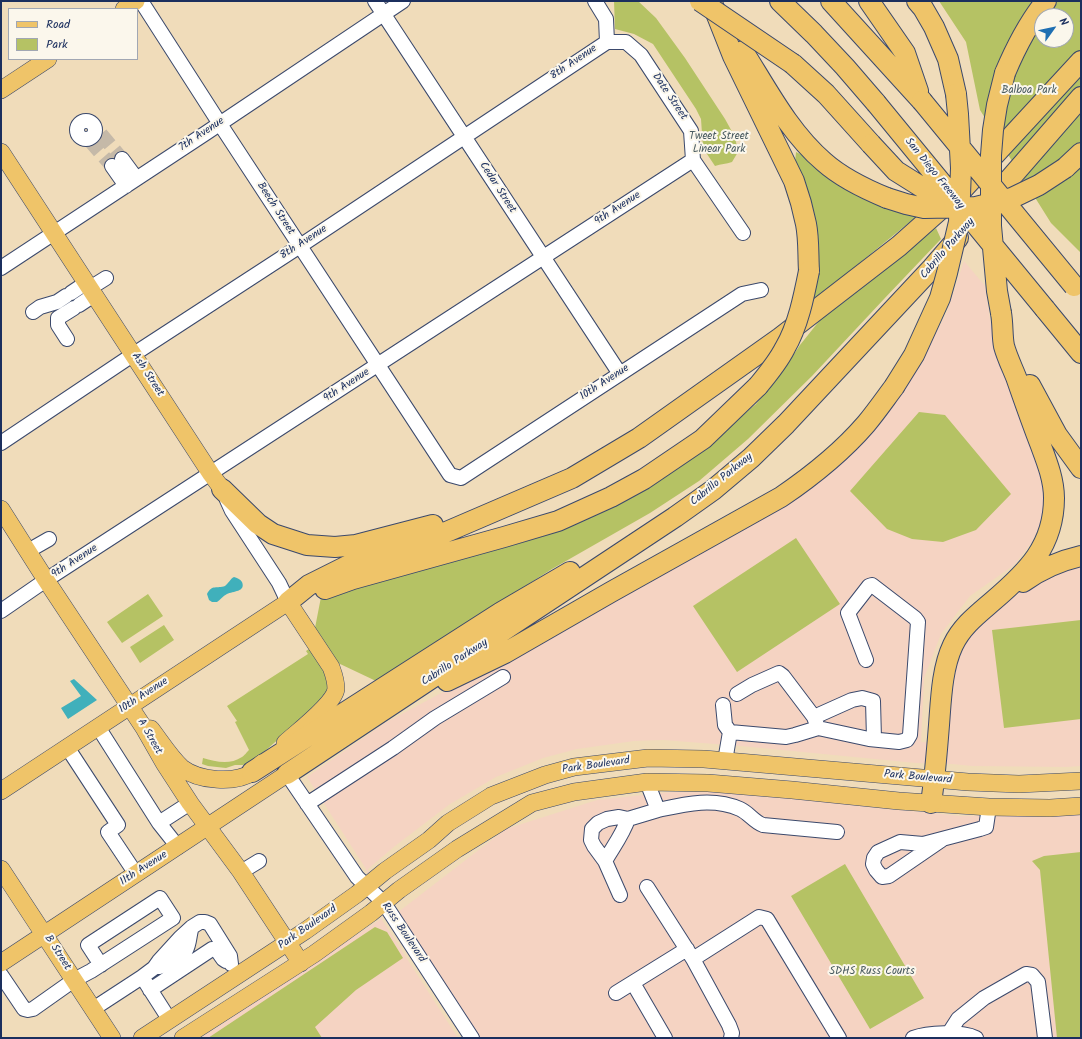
<!DOCTYPE html>
<html>
<head>
<meta charset="utf-8">
<style>
  body { margin:0 }
  #map { position:relative; width:1082px; height:1039px; overflow:hidden; background:#f0dcba; font-family:Kalam,sans-serif }
  canvas { display:block }
  .frame { position:absolute; inset:0; border:2px solid #1b2f5e; pointer-events:none }
  .legend { position:absolute; left:8px; top:8px; width:130px; height:52px; box-sizing:border-box; background:#fbf7ec; border:1px solid #a1a7b3; margin:0; padding:5px 7px; list-style:none; font-size:12px; color:#1b2f5e }
  .legend li { display:flex; align-items:center; gap:8px; height:20px }
  .legend b { width:20px; border:1px solid #a1a7b3 }
  .north { position:absolute; left:1034px; top:8px; width:40px; height:40px; box-sizing:border-box; background:#fbf7ec; border:1px solid #a1a7b3; border-radius:50%; rotate:57deg; font-size:11px; font-weight:700; line-height:16px; text-align:center; color:#1b2f5e }
  .north::after { content:''; display:block; margin:auto; width:14px; height:18px; background:#1f6fb2; clip-path:polygon(50% 0,100% 100%,50% 72%,0 100%) }
</style>
</head>
<body>
<div id="map">
<canvas width="1082" height="1039"></canvas>
<div class="frame"></div>
<ul class="legend">
<li><b style="height:5px;background:#efc469"></b>Road</li>
<li><b style="height:11px;background:#b5c264"></b>Park</li>
</ul>
<div class="north">N</div>
</div>
<script>
const context = document.querySelector('canvas').getContext('2d');
context.lineJoin = 'round';
function fillPath(path, color) { context.fillStyle = color; context.fill(path, 'evenodd'); }
function stroke(path, color, width, dash) { context.strokeStyle = color; context.lineWidth = width; context.lineCap = dash ? 'butt' : 'round'; context.setLineDash(dash || []); context.stroke(path); }
function drawText(font, color, halo, rows, align = 'center') {
  context.font = font + ' Kalam,sans-serif'; context.lineWidth = 4; context.setLineDash([]); context.textBaseline = 'middle'; context.strokeStyle = halo; context.fillStyle = color; for (const [text, x, y, turn = 0] of rows) {
    context.save(); context.translate(x, y); context.rotate((+turn || 0) * Math.PI / 180); context.textAlign = isNaN(turn) ? turn : align; if (halo) context.strokeText(text, 0, 0); context.fillText(text, 0, 0); context.restore();
  }
}
fillPath(new Path2D(`
  M 964,261 L 985,286 L 990,319 L 999,359 L 1036,454 L 1047,509 L 1032,542 L 1014,565 L 970,596 L 941,634 L 924,678 L 921,742 L 947,744 L 954,680 L 958,658 L 964,643 L 975,628 L 1009,599 L 1035,582 L 1081,563 L 1081,766 L 1066,767 L 972,766 L 952,764 L 916,763 L 741,746 L 663,740 L 634,741 L 577,749 L 543,758 L 496,777 L 450,804 L 395,846 L 368,869 L 382,920 L 458,1038 L 201,1038 L 381,919 L 366,869 L 307,777 L 385,723 L 445,691 L 510,659 L 753,523 L 924,356 L 947,312 Z
  M 671,792 L 725,792 L 961,816 L 1081,813 L 1081,1038 L 481,1038 L 393,916 L 506,829 L 597,800 Z`), '#f5d3c2');
fillPath(new Path2D(`
  M 614,1 L 638,1 L 656,18 L 685,58 L 725,119 L 735,137 L 738,152 L 732,162 C 726,164 721,164 715,166 L 703,148 L 701,119 L 696,109 L 653,44 L 634,34 L 615,29 Z
  M 939,1 L 1081,1 L 1081,253 L 1051,223 L 980,110 L 966,42 ZM 1042,16 L 1066,16 L 1066,40 L 1042,40 Z
  M 796,152 L 922,212 L 824,292 L 813,299 L 795,163 Z
  M 936,228 L 941,239 L 884,299 L 812,376 L 748,439 L 699,481 L 650,513 L 552,569 L 376,681 L 338,663 L 315,628 L 321,597 L 496,549 L 701,450 L 756,404 L 779,376 L 800,345 L 820,320 Z
  M 919,412 L 945,415 L 1011,494 L 976,530 L 943,542 L 912,539 L 887,529 L 850,491 Z
  M 796,538 L 840,604 L 737,672 L 693,606 Z
  M 148,594 L 163,616 L 122,643 L 107,622 Z
  M 1081,620 L 1081,719 L 1004,728 L 992,630 Z
  M 164,625 L 174,640 L 140,663 L 130,647 Z
  M 312,647 C 320,661 335,678 327,695 C 325,697 322,700 320,702 L 264,752 L 253,760 L 243,765 L 235,765 L 226,768 L 208,766 L 202,764 L 203,758 C 216,762 230,765 242,757 C 244,756 247,752 249,750 L 235,722 L 237,721 L 227,706 L 308,654 L 306,651 Z
  M 1081,852 L 1081,1038 L 1057,1038 L 1040,870 L 1032,861 L 1044,856 Z
  M 845,864 L 924,998 L 870,1029 L 791,896 Z
  M 375,927 L 387,932 L 403,958 L 356,990 L 315,1027 L 322,1038 L 208,1038 Z`), '#b5c264');
fillPath(new Path2D(`
  M 234,577 C 237,578 240,579 242,582 C 246,592 233,591 227,594 C 223,596 220,600 217,602 L 212,602 L 209,600 L 207,594 C 212,584 217,589 225,586 C 229,583 230,579 234,577 Z
  M 74,679 L 97,700 L 68,719 L 61,708 L 81,696 L 70,681 Z`), '#40b0bb');
stroke(new Path2D(`
  M 101,134 L 122,159
  M 90,141 L 112,166`), '#c5b9a8', 14, [14, 7]);
const minor = new Path2D(`
  M 141,1 L 220,124 L 450,475 L 461,478 L 742,294 L 761,290
  M 375,1 L 620,374
  M 595,1 L 606,19 L 607,42
  M 607,42 L 626,42 L 641,55 L 691,131 L 693,160 L 743,233
  M77 130a9 9 0 1 1 18 0a9 9 0 1 1-18 0Z
  M 122,159 L 136,178
  M 112,166 L 126,186
  M 1,268 L 206,133 L 403,1
  M 90,288 L 106,278
  M 71,293 L 86,283
  M 79,305 L 94,295
  M 33,312 L 40,307 L 57,302 L 66,296
  M 67,339 L 58,325 L 58,318 L 74,308
  M 1,443 L 134,354 L 300,246 L 607,42
  M 227,500 L 232,511 L 279,583 L 288,602
  M 28,551 L 49,539
  M 1,611 L 46,580 L 693,160
  M 737,694 L 752,685 L 779,673 L 783,676 L 814,717 L 818,728
  M 723,705 L 725,725 L 730,732 L 725,761
  M 814,717 L 852,700 L 862,698 L 873,701 L 874,739
  M 98,727 L 159,823 L 178,847
  M 730,732 L 786,737 L 795,735 L 818,728 L 869,739 L 899,742 L 907,740 L 910,735 L 918,622 L 915,618 L 872,585 L 869,586 L 848,613 L 866,660
  M 67,747 L 118,825 L 108,832 L 136,874
  M 287,774 L 357,877 L 384,903 L 472,1038
  M 307,804 L 393,748 L 435,718 L 503,677
  M 658,810 C 685,804 713,797 740,809 C 749,813 754,822 763,825 L 837,832
  M 159,823 L 190,803
  M 943,839 L 889,876 L 882,877 L 876,870 L 873,864 L 874,858 L 878,852 L 900,842 L 923,844 L 980,829 L 986,827 L 989,807
  M 605,861 C 613,847 623,834 628,819
  M 241,872 L 259,861
  M 647,887 L 693,959
  M 620,895 L 605,861 L 594,846 L 591,840 L 592,829 L 598,823 L 607,819 L 619,817 L 628,819 L 658,810 L 647,782
  M 159,967 C 165,965 183,956 186,950 C 190,943 189,934 192,927
  M 1,975 L 24,1009 L 28,1010 L 33,1009 L 74,980 L 91,971 L 173,918 L 160,898 L 88,945 L 101,965
  M 146,983 L 169,1019
  M 633,983 L 665,1038
  M 150,990 L 212,949 L 216,949 L 223,959 L 226,961
  M 616,993 L 687,949
  M 93,1009 L 142,977 L 154,968 L 159,961 L 180,938 L 192,927 L 200,922 L 205,922 L 210,924 L 230,956 L 231,964
  M 949,1033 L 958,1019 L 984,998 L 1026,974 L 1032,975 L 1038,982 L 1045,1038
  M 731,1038 L 732,1033 L 729,1025 L 693,959 L 759,917 L 767,919 L 839,1038
  M 913,1038 C 928,1032 961,1031 976,1038`);
const major = new Path2D(`
  M 124,9 L 136,1
  M 1,90 L 48,59
  M 1,152 L 211,474 L 222,489
  M 1,509 L 46,580 L 144,728 L 164,763 L 190,803 L 241,872 L 301,963
  M 144,728 L 151,729 C 161,742 170,757 182,768 C 199,781 235,784 253,772 C 256,769 259,766 262,763
  M 1,791 L 288,602 L 331,667 C 334,675 336,680 336,689 C 334,704 297,732 285,743
  M 1,869 L 112,1038
  M 1,963 L 287,774
  M 142,1038 L 305,931 L 357,894 L 385,871 L 429,840 L 448,823 L 491,796 L 545,775 L 574,767 L 648,758 L 704,759 L 968,782 L 1019,784 L 1081,781
  M 183,1038 L 314,954 L 371,913 L 399,890 L 457,849 L 532,803 L 574,792 L 647,782 L 708,783 L 792,790 L 899,801 L 989,807 L 1050,808 L 1081,806`);
const highway = new Path2D(`
  M 780,1 L 814,34 L 845,67 L 876,103
  M 831,1 L 922,101
  M 869,1 L 905,53 L 918,91
  M 917,1 L 923,8 L 934,27 L 948,59 L 956,94
  M 712,3 L 733,56 L 794,181 C 799,195 803,209 806,224 C 809,239 808,255 809,271
  M 743,51 C 767,89 789,132 824,162 C 842,178 865,189 887,198
  M 793,64 L 826,94 L 871,144
  M 1005,73 C 1016,47 1028,23 1046,1
  M 1065,168 L 1081,153
  M 987,205 L 1081,97
  M 1045,309 L 1081,353
  M 1030,385 L 1057,435 L 1081,468
  M 222,489 L 258,524 L 273,534 L 307,545 L 335,547 L 356,545 L 433,525
  M 1023,582 C 1041,569 1059,561 1081,556
  M 325,589 L 353,579 L 504,537 L 558,521 L 611,497 L 644,479 L 703,439 L 758,386
  M 288,602 L 309,585 L 347,566 L 437,536 L 572,478 L 639,438 L 780,338 L 899,246 L 962,190 L 1081,61
  M 447,681 L 505,653 L 611,592 L 781,497 C 812,476 841,453 866,424 C 876,412 885,399 894,387
  M 252,772 L 500,613 L 570,572
  M 287,774 L 675,517 L 713,490 L 751,458 L 786,424 L 932,268 L 958,238
  M 931,803 C 935,777 937,751 939,725 C 941,699 942,668 953,645 C 962,626 978,614 993,601 C 1027,572 1054,546 1054,498 C 1054,480 1047,462 1041,446 C 1032,423 1024,400 1016,377 C 1012,367 1007,357 1004,346 C 1002,336 1003,324 1001,313`);
stroke(minor, '#3b496c', 16);
stroke(major, '#3b496c', 18);
stroke(highway, '#3b496c', 22);
stroke(minor, '#fff', 14);
stroke(major, '#efc469', 17);
stroke(highway, '#efc469', 20);
const highwayBridge = new Path2D(`
  M 700,1 L 793,64
  M 922,101 L 1074,286
  M 876,103 L 1045,309
  M 871,144 L 896,171 L 955,208
  M 887,198 L 906,204 L 924,208 L 976,207 L 1012,198 L 1039,185 L 1065,168
  M 1001,313 L 997,291 L 991,226 L 991,155 L 993,130 L 997,105 L 1005,73
  M 758,386 C 768,374 778,362 785,348 C 798,326 804,296 809,271
  M 894,387 L 914,355 L 940,298 L 947,273 L 959,222 L 961,168 L 958,114 L 956,94`);
stroke(highwayBridge, '#3b496c', 22, []);
stroke(highwayBridge, '#efc469', 20);
drawText('11px', '#1b2f5e', '#fbf7ec', [
  ["8th Avenue",574,63,-34],
  ["Date Street",669,97,56],
  ["7th Avenue",202,135,-34],
  ["San Diego Freeway",934,174,51],
  ["Cedar Street",497,188,57],
  ["Beech Street",275,209,57],
  ["9th Avenue",618,209,-33],
  ["8th Avenue",304,243,-33],
  ["Cabrillo Parkway",948,249,-49],
  ["Ash Street",147,375,57],
  ["10th Avenue",605,383,-33],
  ["9th Avenue",347,386,-33],
  ["Cabrillo Parkway",722,480,-39],
  ["9th Avenue",75,562,-33],
  ["Cabrillo Parkway",455,663,-33],
  ["10th Avenue",144,696,-33],
  ["A Street",149,737,60],
  ["Park Boulevard",596,766,-8],
  ["Park Boulevard",918,778,5],
  ["11th Avenue",144,869,-33],
  ["Park Boulevard",308,928,-35],
  ["Russ Boulevard",403,933,56],
  ["B Street",57,953,57]
]);
drawText('11px', '#495b60', '#fbf7ec', [
  ["Balboa Park",1029,91],
  ["Tweet Street",719,137],
  ["Linear Park",719,150],
  ["SDHS Russ Courts",872,972]
]);
</script>
</body>
</html>
